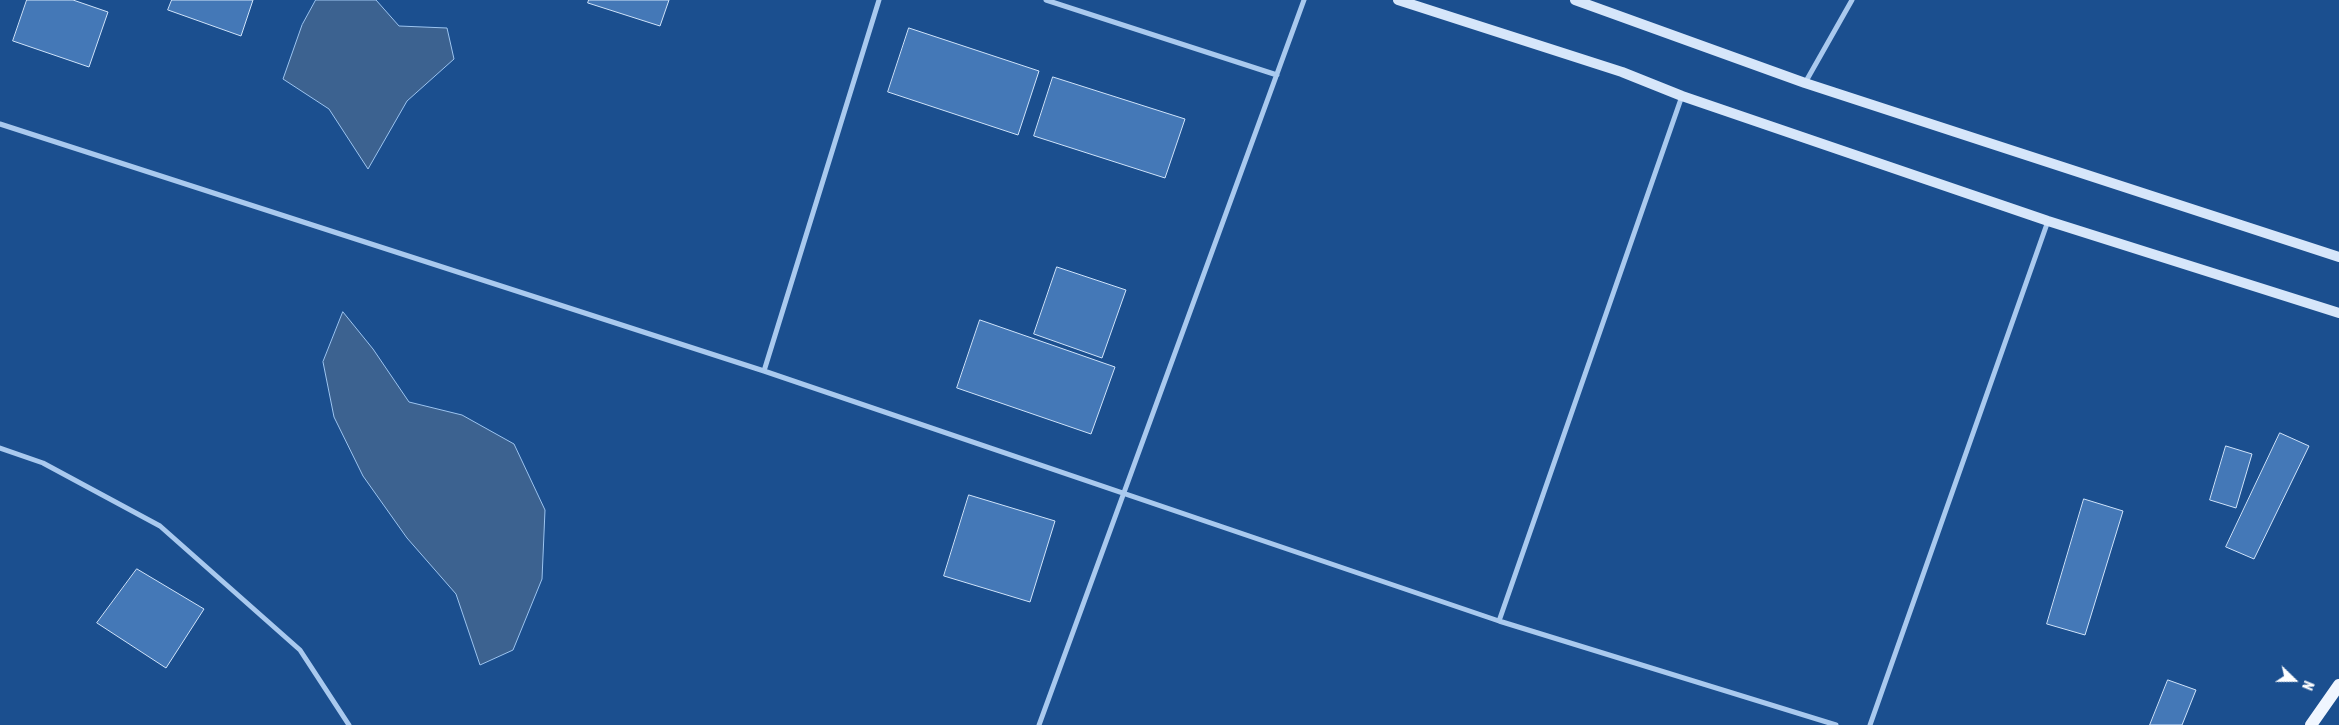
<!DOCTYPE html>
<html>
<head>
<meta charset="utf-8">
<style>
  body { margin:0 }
  #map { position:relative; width:2339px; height:725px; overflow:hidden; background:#1b4f8f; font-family:"Asap Condensed",sans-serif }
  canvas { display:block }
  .north { position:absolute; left:2269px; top:655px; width:50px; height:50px; -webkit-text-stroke:4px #1b4f8f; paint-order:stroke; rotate:112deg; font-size:14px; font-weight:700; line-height:20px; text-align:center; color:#fff }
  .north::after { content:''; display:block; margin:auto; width:18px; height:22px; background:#fff; clip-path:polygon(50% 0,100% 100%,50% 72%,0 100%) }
</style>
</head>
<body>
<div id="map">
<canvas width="2339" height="725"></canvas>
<div class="north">N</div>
</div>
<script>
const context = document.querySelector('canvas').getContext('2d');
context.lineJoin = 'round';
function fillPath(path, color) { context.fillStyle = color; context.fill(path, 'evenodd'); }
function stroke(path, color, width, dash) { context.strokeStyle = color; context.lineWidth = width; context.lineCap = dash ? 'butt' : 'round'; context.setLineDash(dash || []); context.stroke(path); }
const water = new Path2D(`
  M 316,0 L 376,0 L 399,26 L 447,28 L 454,59 L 407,101 L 368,169 L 329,109 L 283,79 L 302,25 Z
  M 343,312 L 373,349 L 409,402 L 462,415 L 514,444 L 545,510 L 542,579 L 513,650 L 480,665 L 456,594 L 407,538 L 363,476 L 334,417 L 323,362 Z`);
fillPath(water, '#3c6290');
stroke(water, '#9cc4f0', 1);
const building = new Path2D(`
  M 27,0 L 73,0 L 108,12 L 89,67 L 13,41 Z
  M 172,0 L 253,0 L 241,36 L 168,10 Z
  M 589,0 L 669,0 L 660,26 L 588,3 Z
  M 909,28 L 1039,71 L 1018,135 L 888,92 Z
  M 1053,77 L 1185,119 L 1165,178 L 1034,136 Z
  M 1057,267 L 1126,290 L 1102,358 L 1034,334 Z
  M 980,320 L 1115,367 L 1091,434 L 957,388 Z
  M 2280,433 L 2309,446 L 2254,559 L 2226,547 Z
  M 2226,446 L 2252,454 L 2236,508 L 2210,500 Z
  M 969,495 L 1055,521 L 1030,602 L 944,576 Z
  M 2084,499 L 2123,511 L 2085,635 L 2047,624 Z
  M 137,569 L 204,609 L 166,668 L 97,623 Z
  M 2168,680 L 2196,690 L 2182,725 L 2150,725 Z`);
fillPath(building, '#4478b7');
stroke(building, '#cfe3fa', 1);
stroke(new Path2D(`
  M 1046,0 L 1277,75
  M 1805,83 L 1852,0
  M 0,124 L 764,371 L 1499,621 L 1836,725
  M 764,371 L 879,0
  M 0,448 L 43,463 L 160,526 L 300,650 L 349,725
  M 1499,621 L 1682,96
  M 1039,725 L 1304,0
  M 1870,725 L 2048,221`), '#a9c9ee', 5);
stroke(new Path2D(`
  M 1398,0 L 1622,72 L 1682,96 L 2048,221 L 2339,313
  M 1575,0 L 1805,83 L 2339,257`), '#d6e6fa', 10);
stroke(new Path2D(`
  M 2311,725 L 2339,685`), '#f0f6ff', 12);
</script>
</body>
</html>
